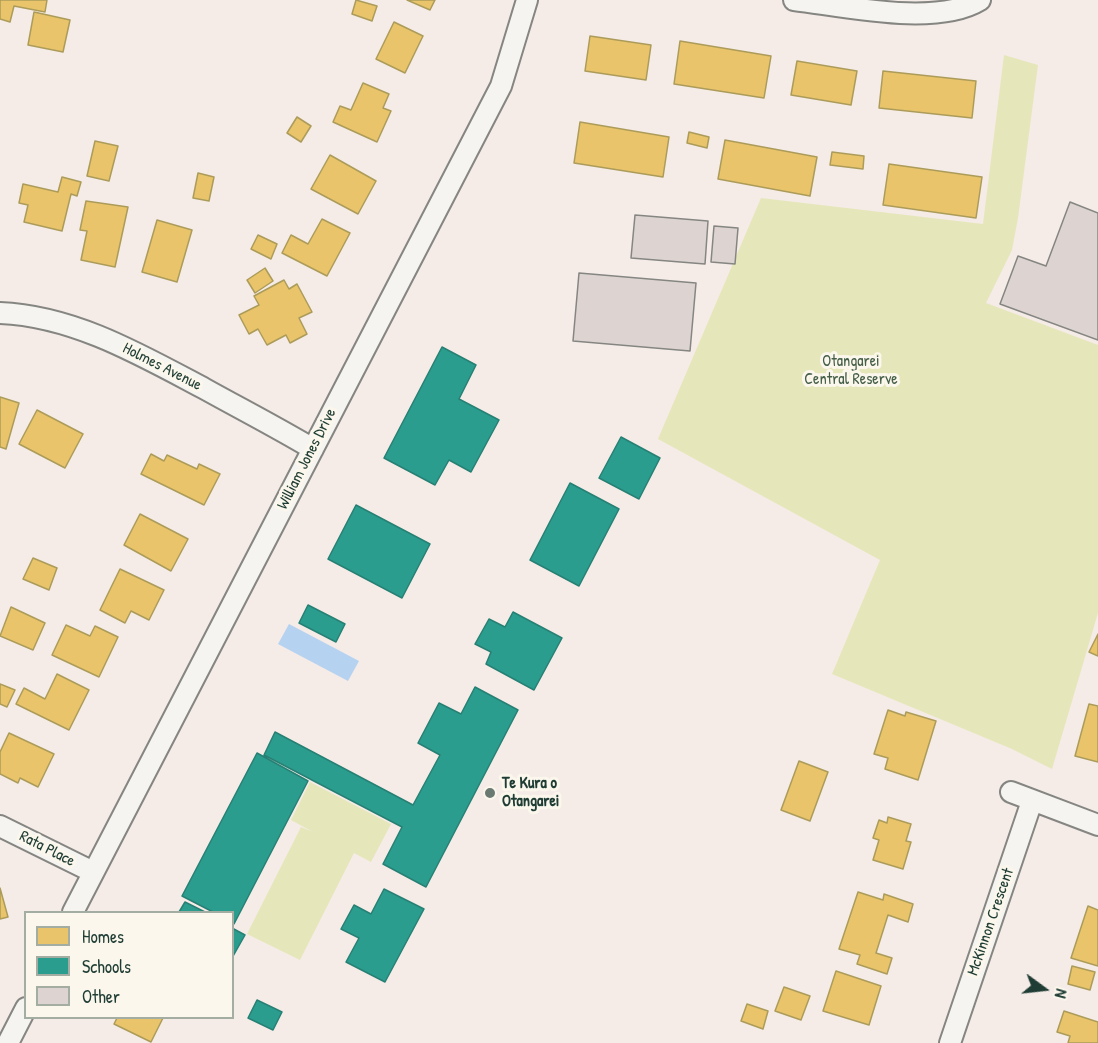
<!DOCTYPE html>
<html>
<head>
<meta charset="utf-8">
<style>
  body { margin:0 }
  #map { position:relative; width:1098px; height:1043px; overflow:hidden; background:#f5ebe7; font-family:"Patrick Hand",sans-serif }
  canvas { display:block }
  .legend { position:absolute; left:24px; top:911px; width:210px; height:108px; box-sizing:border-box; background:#fbf7ec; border:2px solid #a3ada2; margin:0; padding:8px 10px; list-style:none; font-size:18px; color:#1f3d34 }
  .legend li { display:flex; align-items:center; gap:12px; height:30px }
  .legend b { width:30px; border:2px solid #a3ada2 }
  .north { position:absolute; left:1014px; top:959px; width:60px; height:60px; -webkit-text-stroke:4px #fbf7ec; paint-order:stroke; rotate:105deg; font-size:16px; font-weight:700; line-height:24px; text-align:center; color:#1f3d34 }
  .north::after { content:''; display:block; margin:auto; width:21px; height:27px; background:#1f3d34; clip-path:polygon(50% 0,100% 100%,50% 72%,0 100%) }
</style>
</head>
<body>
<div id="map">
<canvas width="1098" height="1043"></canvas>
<ul class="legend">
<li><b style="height:16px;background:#e9c46a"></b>Homes</li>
<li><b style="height:16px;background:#2a9d8f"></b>Schools</li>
<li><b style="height:16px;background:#ddd4d1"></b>Other</li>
</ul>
<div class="north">N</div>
</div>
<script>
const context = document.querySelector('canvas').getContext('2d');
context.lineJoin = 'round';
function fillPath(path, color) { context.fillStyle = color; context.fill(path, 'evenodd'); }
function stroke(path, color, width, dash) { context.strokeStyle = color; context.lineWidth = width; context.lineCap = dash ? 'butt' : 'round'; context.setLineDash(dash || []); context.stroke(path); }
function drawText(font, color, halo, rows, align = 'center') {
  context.font = font + ' "Patrick Hand",sans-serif'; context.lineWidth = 6; context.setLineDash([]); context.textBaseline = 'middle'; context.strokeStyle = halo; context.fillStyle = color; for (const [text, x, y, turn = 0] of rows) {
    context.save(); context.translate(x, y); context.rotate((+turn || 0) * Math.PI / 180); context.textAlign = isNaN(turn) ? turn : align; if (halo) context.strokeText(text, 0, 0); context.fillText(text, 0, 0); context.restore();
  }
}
fillPath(new Path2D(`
  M 1004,55 L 1038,65 L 1018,218 L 1012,250 L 986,303 L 1098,345 L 1098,613 L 1052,769 L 1012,749 L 832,674 L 880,560 L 658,439 L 761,198 L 983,224 Z
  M 310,782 L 391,824 L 371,862 L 354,853 L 300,960 L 247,934 L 301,827 L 313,832 L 291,820 Z`), '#e5e7ba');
fillPath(new Path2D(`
  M 289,624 L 359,661 L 348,681 L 278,644 Z`), '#b6d2f1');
const homes = new Path2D(`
  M 0,0 L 47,0 L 45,12 L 14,6 L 10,22 L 0,19 Z
  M 356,0 L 377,6 L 372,21 L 352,14 Z
  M 407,0 L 435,0 L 430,10 Z
  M 34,12 L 70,20 L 63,52 L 28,45 Z
  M 394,22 L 423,36 L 405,73 L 376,59 Z
  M 590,36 L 651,45 L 646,80 L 585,71 Z
  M 680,41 L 771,56 L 764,98 L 674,84 Z
  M 797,61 L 857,71 L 851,105 L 791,95 Z
  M 883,71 L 976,81 L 972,118 L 879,108 Z
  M 363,83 L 389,94 L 383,108 L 391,111 L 377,142 L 333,122 L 340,106 L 351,110 Z
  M 297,117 L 311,126 L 301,142 L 287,133 Z
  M 580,122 L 669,137 L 663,177 L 574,163 Z
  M 689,132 L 709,137 L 707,148 L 687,143 Z
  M 725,140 L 817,157 L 810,196 L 718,179 Z
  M 95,141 L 118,146 L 109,181 L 87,176 Z
  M 832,152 L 864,156 L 863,169 L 830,165 Z
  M 330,155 L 376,181 L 358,214 L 311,189 Z
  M 889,164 L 982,177 L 976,218 L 883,205 Z
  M 198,173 L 214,177 L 209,201 L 193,198 Z
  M 62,177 L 81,182 L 77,196 L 71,194 L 62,231 L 24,222 L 28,205 L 19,203 L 23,184 L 58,192 Z
  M 86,201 L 128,207 L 115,267 L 81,260 L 87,231 L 80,230 Z
  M 322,219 L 350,233 L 327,276 L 282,253 L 291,235 L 308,244 Z
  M 157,220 L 192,230 L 177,282 L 142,272 Z
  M 258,235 L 277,244 L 271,259 L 251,249 Z
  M 265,268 L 273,281 L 255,293 L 247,280 Z
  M 284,280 L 289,289 L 297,284 L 312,312 L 299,318 L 307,334 L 290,343 L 286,335 L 267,345 L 258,329 L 249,334 L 239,315 L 259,305 L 254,296 Z
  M 0,397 L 19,403 L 6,449 L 0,447 Z
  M 37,410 L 83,434 L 65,468 L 19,444 Z
  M 151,454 L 164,461 L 167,455 L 197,469 L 199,464 L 220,474 L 204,505 L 141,474 Z
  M 140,514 L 188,539 L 171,571 L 124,545 Z
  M 33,558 L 57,568 L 49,590 L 23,579 Z
  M 120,569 L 164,590 L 149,620 L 131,611 L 125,623 L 100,610 Z
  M 11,607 L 45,623 L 33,650 L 0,636 Z
  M 66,625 L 90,636 L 95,626 L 118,637 L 99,677 L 52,655 Z
  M 1098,634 L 1098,656 L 1089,652 Z
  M 57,674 L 89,690 L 69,730 L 16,704 L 24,688 L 45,699 Z
  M 0,684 L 15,690 L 7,707 L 0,704 Z
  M 1089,704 L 1098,706 L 1098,762 L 1075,756 Z
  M 888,710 L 905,716 L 906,712 L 936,721 L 918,780 L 885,769 L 888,758 L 874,754 Z
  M 9,733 L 54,754 L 38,787 L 20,778 L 18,783 L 0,774 L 0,752 Z
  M 799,761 L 828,772 L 810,821 L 781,810 Z
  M 888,817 L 911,824 L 906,841 L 911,842 L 903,869 L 873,860 L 879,840 L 873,838 L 879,820 L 887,823 Z
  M 0,888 L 8,917 L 0,919 Z
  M 858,892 L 883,900 L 884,894 L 913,904 L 908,922 L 888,915 L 876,953 L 892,958 L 887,974 L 857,964 L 860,955 L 839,949 Z
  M 1088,906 L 1098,910 L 1098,966 L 1071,958 Z
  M 1072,966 L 1095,972 L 1090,990 L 1068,984 Z
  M 836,971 L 881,986 L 869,1025 L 823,1011 Z
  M 784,987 L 810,996 L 801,1020 L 775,1011 Z
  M 747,1004 L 768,1011 L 763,1029 L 741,1021 Z
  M 1064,1011 L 1098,1022 L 1098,1043 L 1068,1043 L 1070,1036 L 1057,1032 Z
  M 117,1018 L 163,1018 L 151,1042 L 114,1024 Z`);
fillPath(homes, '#e9c46a');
stroke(homes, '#ac9c5a', 1.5);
const schools = new Path2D(`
  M 442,347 L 476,365 L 459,399 L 499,420 L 471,472 L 449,460 L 435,485 L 384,458 Z
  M 621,437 L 660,458 L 639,499 L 599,478 Z
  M 570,483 L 619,509 L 579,586 L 530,560 Z
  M 356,505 L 430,544 L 402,598 L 328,559 Z
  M 308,605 L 345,624 L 336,642 L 299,623 Z
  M 513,612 L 562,638 L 534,690 L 486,664 L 491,652 L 475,644 L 489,619 L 505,627 Z
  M 475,687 L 518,710 L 426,887 L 383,864 L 402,827 L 264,755 L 275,732 L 413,805 L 440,755 L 418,743 L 439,703 L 461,714 Z
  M 257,753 L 308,781 L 234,924 L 232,912 L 213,912 L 182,896 Z
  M 384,889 L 424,909 L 385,982 L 346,962 L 359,938 L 341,929 L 354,905 L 371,914 Z
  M 185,902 L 205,912 L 179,912 Z
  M 232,928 L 245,935 L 232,958 Z
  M 257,1000 L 282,1012 L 273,1030 L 248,1018 Z`);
fillPath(schools, '#2a9d8f');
stroke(schools, '#278074', 1.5);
const building = new Path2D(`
  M 1070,202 L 1098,213 L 1098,340 L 1000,304 L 1018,256 L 1046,266 Z
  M 635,215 L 708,221 L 705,264 L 631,258 Z
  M 714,226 L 738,228 L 735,264 L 711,262 Z
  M 579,273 L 696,283 L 690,351 L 573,341 Z`);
fillPath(building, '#ddd4d1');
stroke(building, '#858682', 1.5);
const minor = new Path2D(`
  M 794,0 C 844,6 936,27 980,0
  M 0,313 C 74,316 141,355 205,389 C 241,409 278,428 313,449
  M 1011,792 L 1098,825
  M 0,826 L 93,872
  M 73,912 L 501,86 L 527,0
  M 8,1043 L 26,1008
  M 950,1043 L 1032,801`);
stroke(minor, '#858682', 24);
stroke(minor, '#f6f4f0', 20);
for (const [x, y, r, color] of [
  [490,793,6,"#6a7a73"]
]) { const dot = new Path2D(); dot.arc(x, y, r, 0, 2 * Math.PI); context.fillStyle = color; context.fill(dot); stroke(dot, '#fbf7ec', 2); }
drawText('16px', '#445e48', '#fbf7ec', [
  ["Otangarei",851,362],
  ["Central Reserve",851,380]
]);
drawText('16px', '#1f3d34', '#fbf7ec', [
  ["Holmes Avenue",162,367,27],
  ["William Jones Drive",307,459,-63],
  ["Rata Place",47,849,27],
  ["McKinnon Crescent",991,922,-71]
]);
drawText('bold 16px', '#1f3d34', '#fbf7ec', [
  ["Te Kura o",502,784],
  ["Otangarei",502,802]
], 'left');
</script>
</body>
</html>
